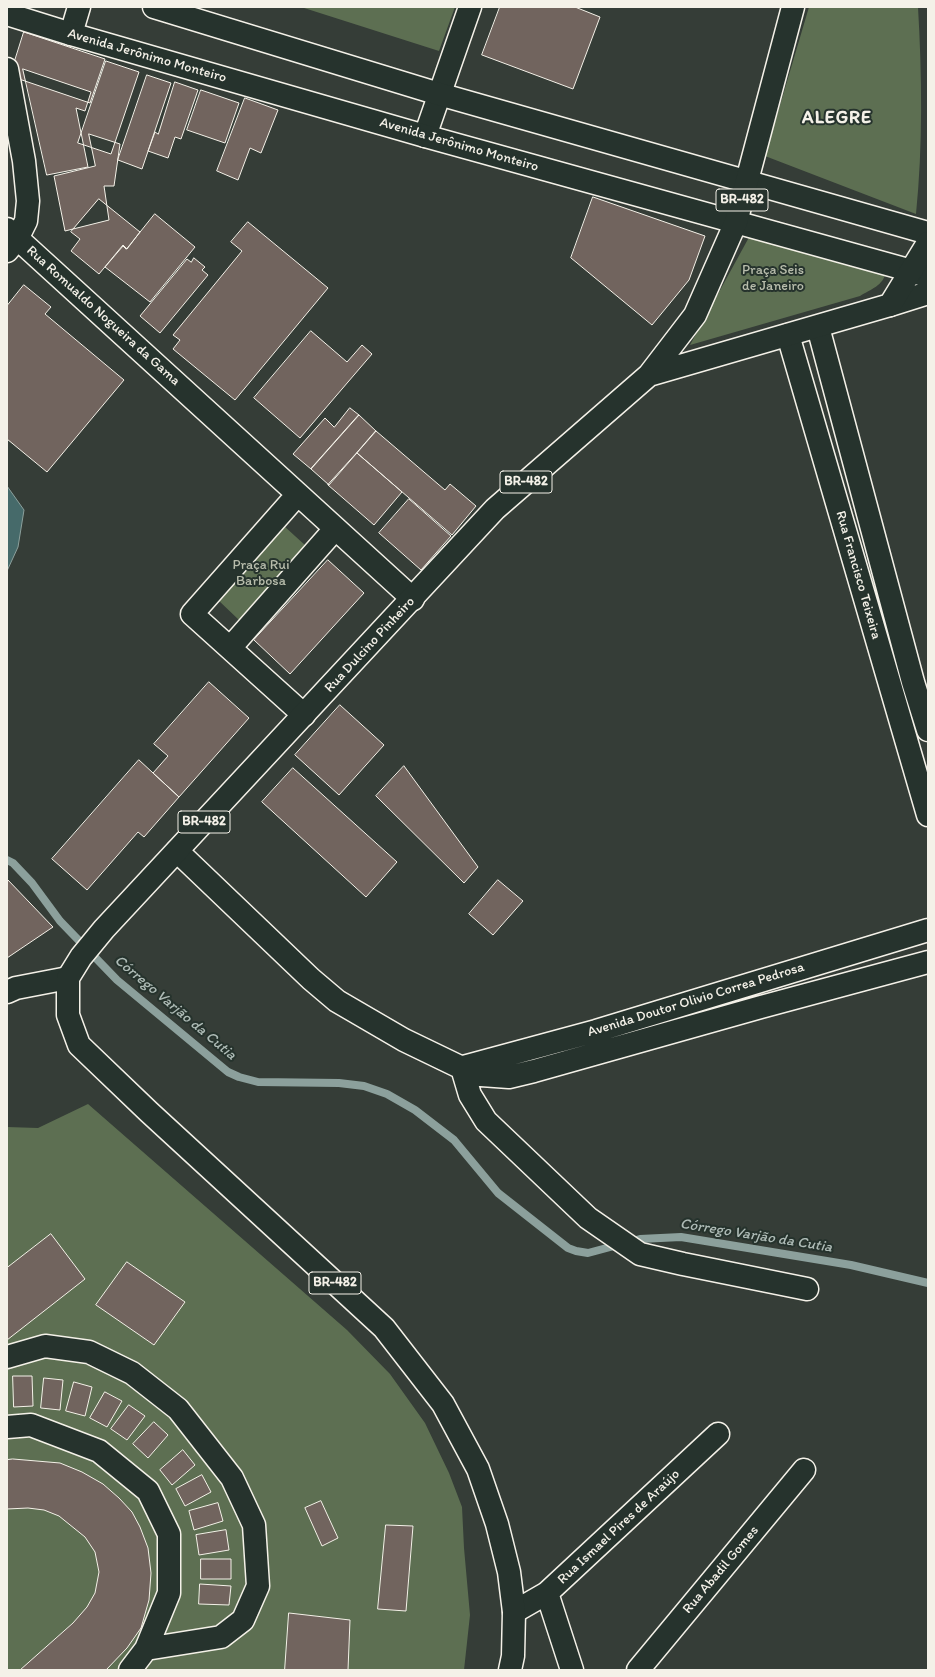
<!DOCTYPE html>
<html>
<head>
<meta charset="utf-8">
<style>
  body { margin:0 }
  #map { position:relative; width:935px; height:1677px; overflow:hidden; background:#353d37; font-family:Itim,sans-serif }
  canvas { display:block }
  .frame { position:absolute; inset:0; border:8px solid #f4f1e8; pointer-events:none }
</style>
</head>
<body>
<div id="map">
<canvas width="935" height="1677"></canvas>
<div class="frame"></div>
</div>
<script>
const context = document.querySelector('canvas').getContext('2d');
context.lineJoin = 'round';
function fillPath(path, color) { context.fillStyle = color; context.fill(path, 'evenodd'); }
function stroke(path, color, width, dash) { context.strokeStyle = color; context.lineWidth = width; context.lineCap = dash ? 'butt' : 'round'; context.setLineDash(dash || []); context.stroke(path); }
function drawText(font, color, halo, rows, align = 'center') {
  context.font = font + ' Itim,sans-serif'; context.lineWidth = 4; context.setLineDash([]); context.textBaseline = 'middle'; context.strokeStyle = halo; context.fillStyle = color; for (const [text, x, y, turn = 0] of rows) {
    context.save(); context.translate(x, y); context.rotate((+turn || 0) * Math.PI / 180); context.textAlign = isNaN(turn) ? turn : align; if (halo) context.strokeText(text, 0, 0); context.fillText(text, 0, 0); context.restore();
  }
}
fillPath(new Path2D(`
  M 301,7 L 455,7 L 439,51 Z
  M 809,7 L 918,7 C 922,75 923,146 916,214 L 765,156 Z
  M 753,230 L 886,272 C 883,286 871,289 860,296 L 690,345 Z
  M 284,526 L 306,546 L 239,620 L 217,599 Z
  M 88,1104 L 347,1330 L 390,1374 L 425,1423 L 449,1473 L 462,1507 L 464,1548 L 470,1615 L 464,1670 L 7,1670 L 7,1127 L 38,1128 Z`), '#5d6f52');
const water = new Path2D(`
  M 7,486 L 24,510 L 18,547 L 7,571 Z`);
fillPath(water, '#466a6a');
stroke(water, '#8ca09c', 1);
stroke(new Path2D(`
  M 7,860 L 13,863 L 32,883 L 60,921 L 117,980 L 228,1072 L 239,1077 L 258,1082 L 339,1083 L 364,1086 L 387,1094 L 415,1110 L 454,1140 L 498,1193 L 568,1248 L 576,1251 L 588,1253 L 640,1239 L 681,1237 L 851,1265 L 928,1283`), '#8ca09c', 8);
const building = new Path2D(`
  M 500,7 L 575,7 L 600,17 L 573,89 L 482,55 Z
  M 24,32 L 105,59 L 90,103 L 19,79 L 15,60 Z
  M 106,61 L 139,72 L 111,154 L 78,143 Z
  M 23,69 L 91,92 L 85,111 L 76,108 L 88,167 L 47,175 Z
  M 147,75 L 171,83 L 142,169 L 118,160 Z
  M 175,82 L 198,90 L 181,139 L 175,137 L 168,158 L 148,151 L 155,132 L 158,134 Z
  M 201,90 L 239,103 L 225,143 L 187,130 Z
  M 245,98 L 278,110 L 261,153 L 250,148 L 238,180 L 217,171 Z
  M 89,134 L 120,144 L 114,186 L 104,186 L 109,220 L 65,231 L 54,176 L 95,166 Z
  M 593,197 L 705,236 L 689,280 L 652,325 L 571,258 Z
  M 99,199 L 140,232 L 127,249 L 123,245 L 99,274 L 71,251 L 80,239 L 71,232 Z
  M 155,214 L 195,247 L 150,302 L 105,267 L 123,246 L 126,249 Z
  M 248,222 L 328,288 L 235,400 L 173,349 L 180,340 L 173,335 L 242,251 L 231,242 Z
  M 194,258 L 205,267 L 202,270 L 208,275 L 160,333 L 140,316 L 187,259 L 191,262 Z
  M 24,285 L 51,307 L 45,314 L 124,380 L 47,472 L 7,439 L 7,306 Z
  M 311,331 L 347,362 L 362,345 L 372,354 L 300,438 L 254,398 Z
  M 350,408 L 359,415 L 311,469 L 293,454 L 325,418 L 334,427 Z
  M 359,415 L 376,431 L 329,485 L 311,469 Z
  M 376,431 L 445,490 L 450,484 L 476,506 L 452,535 L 357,453 Z
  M 357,453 L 402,492 L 374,525 L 328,485 Z
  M 409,499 L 451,536 L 421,570 L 379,533 Z
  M 328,560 L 364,593 L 290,674 L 254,640 Z
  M 209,682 L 249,718 L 179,797 L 153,773 L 168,756 L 154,744 Z
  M 340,705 L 384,745 L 339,795 L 295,755 Z
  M 139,760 L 179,797 L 144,837 L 138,832 L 87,890 L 52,859 Z
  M 404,766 L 478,867 L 464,883 L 376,796 Z
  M 293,768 L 397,862 L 366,897 L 262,802 Z
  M 7,879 L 53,927 L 7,958 Z
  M 498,880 L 523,901 L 493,935 L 469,914 Z
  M 51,1234 L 85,1279 L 7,1340 L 7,1268 Z
  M 127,1262 L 185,1302 L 154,1345 L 96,1305 Z
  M 13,1376 L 32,1376 L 33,1406 L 14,1407 Z
  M 44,1378 L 63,1380 L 60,1410 L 41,1408 Z
  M 74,1382 L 92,1387 L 85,1416 L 66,1411 Z
  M 105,1392 L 122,1401 L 107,1427 L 90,1418 Z
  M 129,1405 L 145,1416 L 127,1440 L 111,1429 Z
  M 154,1422 L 168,1435 L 148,1458 L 133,1444 Z
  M 183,1450 L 195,1465 L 172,1485 L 160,1470 Z
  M 13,1459 L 60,1463 L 82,1472 L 103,1484 L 119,1498 L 132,1512 L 140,1527 L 148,1548 L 151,1573 L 149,1600 L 141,1628 L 127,1648 L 106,1670 L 20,1670 L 73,1623 L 87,1607 L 95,1593 L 99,1572 L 95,1552 L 85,1537 L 59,1516 L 44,1510 L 28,1508 L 7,1509 L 7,1460 Z
  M 202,1475 L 211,1492 L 185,1506 L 176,1489 Z
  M 321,1501 L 338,1538 L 322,1546 L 305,1508 Z
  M 218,1503 L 223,1521 L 194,1530 L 189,1511 Z
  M 386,1525 L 413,1526 L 406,1611 L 378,1609 Z
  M 226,1530 L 229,1550 L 199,1555 L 196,1535 Z
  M 201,1559 L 231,1559 L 231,1579 L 201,1579 Z
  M 200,1584 L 231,1586 L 229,1605 L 199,1604 Z
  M 289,1613 L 350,1620 L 348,1670 L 285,1670 Z`);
fillPath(building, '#71645e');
stroke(building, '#f4f1e8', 1);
const minor = new Path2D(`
  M 71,34 L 79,7
  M 7,69 L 24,161 L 28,201 L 26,221 L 17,239 L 7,251
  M 425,136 L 470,7
  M 7,229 L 413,599
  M 912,271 L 928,277
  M 890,305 L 928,293
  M 818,327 L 913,682 L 928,730
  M 788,335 L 928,815
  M 298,494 L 192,614 L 304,715
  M 230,648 L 335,529
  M 177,851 L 311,979 L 337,1001 L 404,1040 L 462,1068 L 481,1075 L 509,1077 L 534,1071 L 761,1007 L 928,962
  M 7,992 L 16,988 L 68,978
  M 463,1067 L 596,1031 L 928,930
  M 462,1068 L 470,1095 L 486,1121 L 588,1218 L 640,1254 L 683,1264 L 807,1289
  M 7,1357 L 45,1346 L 89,1352 L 132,1373 L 178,1409 L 232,1478 L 254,1525 L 258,1586 L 243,1620 L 221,1637 L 146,1649
  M 7,1427 L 31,1425 L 99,1451 L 148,1491 L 169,1534 L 169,1593 L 146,1649 L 130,1670
  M 547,1593 L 572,1670
  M 514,1612 L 547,1593 L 718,1434
  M 638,1670 L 804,1470`);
const major = new Path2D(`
  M 154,7 L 439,94 L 928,233
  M 7,14 L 71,34 L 425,136 L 912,271`);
const highway = new Path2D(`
  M 649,375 L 890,305 L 928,243
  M 510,1670 L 513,1656 L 514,1612 L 509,1572 L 497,1524 L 478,1469 L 443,1404 L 384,1328 L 149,1112 L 79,1045 L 68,1015 L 68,978 L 81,957 L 104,929 L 495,509 L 649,375 L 695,315 L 736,222 L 793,7`);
stroke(minor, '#f4f1e8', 25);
stroke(major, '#f4f1e8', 25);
stroke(highway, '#f4f1e8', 25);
stroke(minor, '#26332d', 22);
stroke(major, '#26332d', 22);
stroke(highway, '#26332d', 22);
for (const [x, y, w] of [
  [742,200,52],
  [526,482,52],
  [204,822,52],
  [335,1283,52]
]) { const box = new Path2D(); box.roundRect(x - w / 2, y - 11, w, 22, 3); context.fillStyle = '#26332d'; context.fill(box); stroke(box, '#f4f1e8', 1); }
drawText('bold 13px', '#f4f1e8', null, [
  ["BR-482",742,200],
  ["BR-482",526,482],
  ["BR-482",204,822],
  ["BR-482",335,1283]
]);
drawText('14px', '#f4f1e8', '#26332d', [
  ["Avenida Jerônimo Monteiro",147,56,16],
  ["Avenida Jerônimo Monteiro",459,145,16],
  ["Rua Romualdo Nogueira da Gama",103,316,42],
  ["Rua Francisco Teixeira",858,575,74],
  ["Rua Dulcino Pinheiro",370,645,-47],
  ["Avenida Doutor Olivio Correa Pedrosa",696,1000,-17],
  ["Rua Ismael Pires de Araújo",619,1527,-43],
  ["Rua Abadil Gomes",721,1570,-50]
]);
drawText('14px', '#b8bdac', '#26332d', [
  ["Praça Seis",773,270],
  ["de Janeiro",773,286],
  ["Praça Rui",261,565],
  ["Barbosa",261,581]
]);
drawText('italic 15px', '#aebbb6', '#26332d', [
  ["Córrego Varjão da Cutia",175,1008,40],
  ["Córrego Varjão da Cutia",756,1236,9]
]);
context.letterSpacing = '1px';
drawText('bold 18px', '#f4f1e8', '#26332d', [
  ["ALEGRE",837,118]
]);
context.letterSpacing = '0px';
</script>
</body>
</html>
